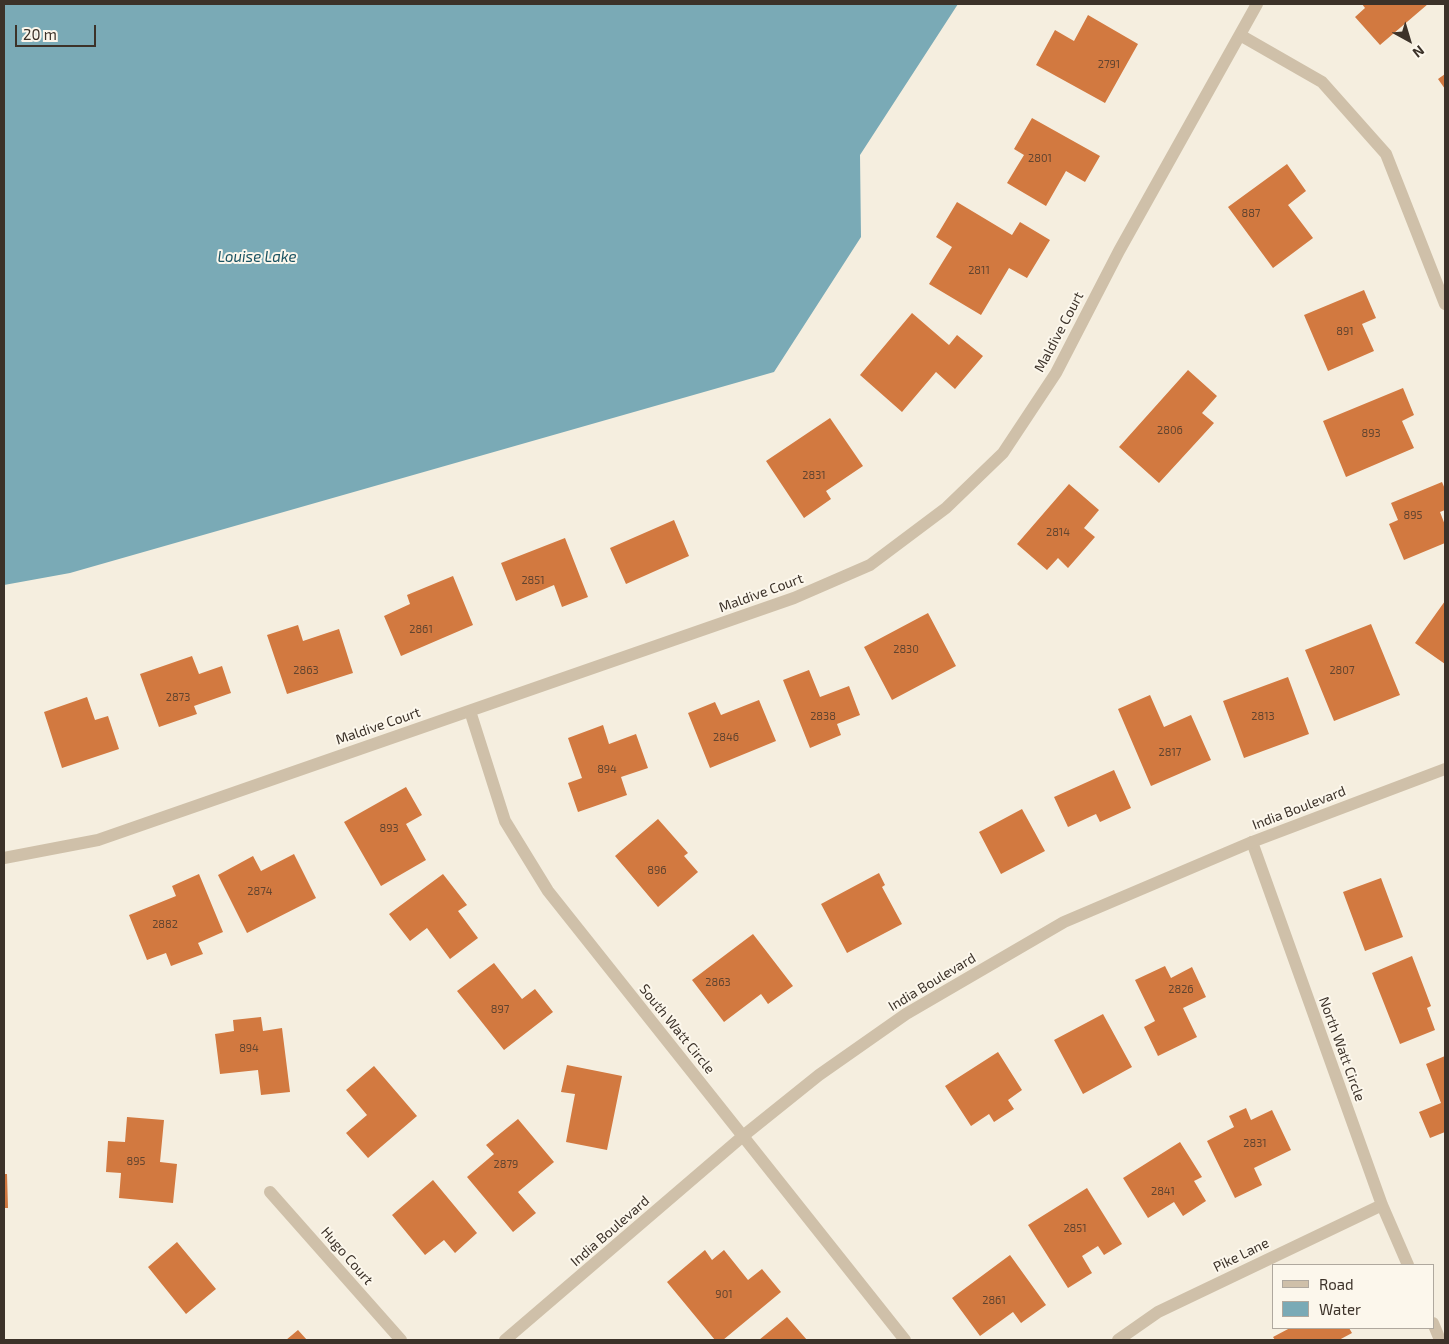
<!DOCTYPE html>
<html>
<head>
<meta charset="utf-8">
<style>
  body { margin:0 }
  #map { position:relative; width:1449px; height:1344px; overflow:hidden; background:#f5eedf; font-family:"Exo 2",sans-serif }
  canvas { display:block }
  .frame { position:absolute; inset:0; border:5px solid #3c3229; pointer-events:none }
  .legend { position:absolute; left:1272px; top:1264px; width:162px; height:65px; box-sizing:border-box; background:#fcf7ec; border:1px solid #afa89e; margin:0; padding:6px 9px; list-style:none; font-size:15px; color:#3c3229 }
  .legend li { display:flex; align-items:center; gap:10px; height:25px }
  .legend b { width:25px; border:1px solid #afa89e }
  .north { position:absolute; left:1384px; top:15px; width:50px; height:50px; -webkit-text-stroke:4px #fcf7ec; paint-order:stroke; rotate:141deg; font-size:14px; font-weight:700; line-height:20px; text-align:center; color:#3c3229 }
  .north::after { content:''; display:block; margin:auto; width:18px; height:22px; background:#3c3229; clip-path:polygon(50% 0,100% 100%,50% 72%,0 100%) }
  .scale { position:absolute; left:15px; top:25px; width:81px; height:22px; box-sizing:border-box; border:2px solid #3c3229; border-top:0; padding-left:6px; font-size:15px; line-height:18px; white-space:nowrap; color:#3c3229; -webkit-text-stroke:4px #fcf7ec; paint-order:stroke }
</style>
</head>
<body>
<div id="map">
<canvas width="1449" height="1344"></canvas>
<div class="frame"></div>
<ul class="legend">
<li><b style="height:6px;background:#cfc0a9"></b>Road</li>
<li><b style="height:14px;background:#7aaab6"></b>Water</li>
</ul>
<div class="north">N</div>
<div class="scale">20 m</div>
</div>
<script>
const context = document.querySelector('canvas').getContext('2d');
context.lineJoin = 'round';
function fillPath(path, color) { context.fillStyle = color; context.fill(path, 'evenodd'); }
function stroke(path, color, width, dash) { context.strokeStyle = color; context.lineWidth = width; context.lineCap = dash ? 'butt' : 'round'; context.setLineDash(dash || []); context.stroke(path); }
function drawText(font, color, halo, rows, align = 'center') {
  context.font = font + ' "Exo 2",sans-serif'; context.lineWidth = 4; context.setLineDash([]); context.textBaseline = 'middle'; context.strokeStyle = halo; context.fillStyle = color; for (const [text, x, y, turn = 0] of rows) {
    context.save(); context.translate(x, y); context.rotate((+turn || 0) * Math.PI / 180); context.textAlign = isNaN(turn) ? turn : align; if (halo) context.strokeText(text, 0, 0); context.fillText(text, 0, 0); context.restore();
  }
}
fillPath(new Path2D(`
  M 4,4 L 958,4 L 860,155 L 861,237 L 774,372 L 70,573 L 4,585 Z`), '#7aaab6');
fillPath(new Path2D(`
  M 1362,4 L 1428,4 L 1380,45 L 1355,17 L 1365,8 Z
  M 1088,15 L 1138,44 L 1105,103 L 1036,65 L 1055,30 L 1074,41 Z
  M 1445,74 L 1445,89 L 1438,79 Z
  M 1032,118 L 1100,156 L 1085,182 L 1066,171 L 1046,206 L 1007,183 L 1024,155 L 1014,149 Z
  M 1287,164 L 1306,191 L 1288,205 L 1313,238 L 1273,268 L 1228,207 Z
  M 957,202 L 1012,235 L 1020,222 L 1050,240 L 1027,278 L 1009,268 L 981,315 L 929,284 L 952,247 L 936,237 Z
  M 1364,290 L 1376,318 L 1362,324 L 1374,351 L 1328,371 L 1304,315 Z
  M 912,313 L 949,345 L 957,335 L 983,356 L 955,389 L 936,372 L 902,412 L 860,375 Z
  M 1188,370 L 1217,396 L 1202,413 L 1214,423 L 1159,483 L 1119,447 Z
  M 1403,388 L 1414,415 L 1402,421 L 1414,448 L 1346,477 L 1323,421 Z
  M 830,418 L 863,466 L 826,491 L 831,499 L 804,518 L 766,461 Z
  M 1442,482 L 1445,489 L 1445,510 L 1440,512 L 1445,525 L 1445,543 L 1404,560 L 1389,524 L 1398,520 L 1391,503 Z
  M 1069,484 L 1099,510 L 1084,528 L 1095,537 L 1068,568 L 1058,558 L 1047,570 L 1017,544 Z
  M 674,520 L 689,556 L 626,584 L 610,548 Z
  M 565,538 L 588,597 L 562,607 L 554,585 L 516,601 L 501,563 Z
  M 453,576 L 473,625 L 401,656 L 384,616 L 410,604 L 407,595 Z
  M 1445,601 L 1445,664 L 1415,643 Z
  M 928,613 L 956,666 L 892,700 L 864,647 Z
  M 1371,624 L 1400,695 L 1334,721 L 1305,650 Z
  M 298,625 L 303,641 L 339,629 L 353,673 L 287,694 L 267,635 Z
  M 192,656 L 199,674 L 222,666 L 231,693 L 194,706 L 197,714 L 159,727 L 140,674 Z
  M 809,670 L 820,697 L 849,686 L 860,715 L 837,724 L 841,735 L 810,748 L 783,680 Z
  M 1288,677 L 1309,734 L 1244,758 L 1223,701 Z
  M 1150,695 L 1164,727 L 1191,715 L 1211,760 L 1151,786 L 1118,709 Z
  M 87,697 L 95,720 L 108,716 L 119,749 L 62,768 L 44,712 Z
  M 759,700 L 776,741 L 710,768 L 688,713 L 715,702 L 721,715 Z
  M 603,725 L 609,744 L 636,734 L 648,768 L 621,777 L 627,795 L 578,812 L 568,783 L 582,778 L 568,738 Z
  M 1114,770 L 1131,808 L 1100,822 L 1096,814 L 1068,827 L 1054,797 Z
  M 406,787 L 422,815 L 406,824 L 426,860 L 381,886 L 344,822 Z
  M 1022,809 L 1045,851 L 1001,874 L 979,832 Z
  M 658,819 L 688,853 L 684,856 L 698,872 L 658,907 L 615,856 Z
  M 294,854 L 316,898 L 247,933 L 218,875 L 253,856 L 261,871 Z
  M 879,873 L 885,885 L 882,887 L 902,924 L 847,953 L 821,904 Z
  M 199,874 L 223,932 L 198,943 L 203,954 L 171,966 L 166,953 L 147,960 L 129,915 L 176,896 L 172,886 Z
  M 443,874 L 467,905 L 458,911 L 478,938 L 450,959 L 427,928 L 410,941 L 389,914 Z
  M 1381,878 L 1403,937 L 1365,951 L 1343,892 Z
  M 753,934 L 793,986 L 768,1004 L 761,994 L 724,1022 L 692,980 Z
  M 1412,956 L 1431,1006 L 1427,1008 L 1435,1030 L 1400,1044 L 1372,973 Z
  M 494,963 L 522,999 L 535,989 L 553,1012 L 504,1050 L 457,991 Z
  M 1165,966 L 1171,978 L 1192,967 L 1206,997 L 1183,1008 L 1197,1037 L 1158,1056 L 1144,1027 L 1155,1021 L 1135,980 Z
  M 1103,1014 L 1132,1067 L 1083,1094 L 1054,1040 Z
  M 261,1017 L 263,1031 L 282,1028 L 290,1092 L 261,1095 L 258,1070 L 220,1074 L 215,1034 L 234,1031 L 233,1020 Z
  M 998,1052 L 1022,1090 L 1008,1100 L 1014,1109 L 994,1122 L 989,1114 L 971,1126 L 945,1086 Z
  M 1445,1056 L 1445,1132 L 1430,1138 L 1419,1112 L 1441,1103 L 1426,1064 Z
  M 567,1065 L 622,1076 L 607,1150 L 566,1142 L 575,1094 L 561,1092 Z
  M 374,1066 L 417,1116 L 368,1158 L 346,1133 L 367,1115 L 346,1090 Z
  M 1246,1108 L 1251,1120 L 1272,1110 L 1291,1150 L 1254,1168 L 1262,1185 L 1235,1198 L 1207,1141 L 1234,1127 L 1229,1116 Z
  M 127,1117 L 164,1120 L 160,1162 L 177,1164 L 173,1203 L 119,1198 L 121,1173 L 106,1172 L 108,1141 L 125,1142 Z
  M 518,1119 L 554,1162 L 518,1192 L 536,1213 L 513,1232 L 467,1177 L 494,1154 L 486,1145 Z
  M 1180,1142 L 1202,1177 L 1194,1181 L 1206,1201 L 1183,1216 L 1174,1202 L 1148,1218 L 1123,1178 Z
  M 4,1174 L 7,1174 L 8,1208 L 4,1208 Z
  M 433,1180 L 477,1233 L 455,1253 L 444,1240 L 425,1255 L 392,1215 Z
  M 1087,1188 L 1122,1244 L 1104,1255 L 1098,1246 L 1082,1256 L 1092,1273 L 1068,1288 L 1028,1225 Z
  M 177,1242 L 216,1289 L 186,1314 L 148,1267 Z
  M 705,1250 L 712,1260 L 724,1250 L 748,1280 L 762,1269 L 781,1292 L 723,1340 L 715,1340 L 667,1282 Z
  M 1010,1255 L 1046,1305 L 1021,1323 L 1013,1312 L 980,1336 L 952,1298 Z
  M 787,1317 L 807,1340 L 759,1340 Z
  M 1290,1328 L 1349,1328 L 1352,1333 L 1339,1340 L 1275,1340 L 1273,1337 Z
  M 298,1330 L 307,1340 L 286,1340 Z`), '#d27940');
stroke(new Path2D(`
  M 1240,35 L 1322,82 L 1386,154 L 1445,304
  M 470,711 L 505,821 L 548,891 L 905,1340
  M 1252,842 L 1382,1205 L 1408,1265
  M 4,858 L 98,840 L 794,598 L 870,565 L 946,508 L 1003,453 L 1056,373 L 1119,251 L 1257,4
  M 270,1192 L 401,1340
  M 1433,1323 L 1440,1340
  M 1118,1340 L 1158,1312 L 1382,1205`), '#cfc0a9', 12);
stroke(new Path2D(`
  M 505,1340 L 743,1136 L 819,1075 L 906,1014 L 1064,922 L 1252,842 L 1445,769`), '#cfc0a9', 12);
drawText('11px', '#62442f', null, [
  ["2791",1109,64],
  ["2801",1040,158],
  ["887",1251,213],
  ["2811",979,270],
  ["891",1345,331],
  ["2806",1170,430],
  ["893",1371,433],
  ["2831",814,475],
  ["895",1413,515],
  ["2814",1058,532],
  ["2851",533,580],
  ["2861",421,629],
  ["2830",906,649],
  ["2863",306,670],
  ["2807",1342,670],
  ["2873",178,697],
  ["2838",823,716],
  ["2813",1263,716],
  ["2846",726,737],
  ["2817",1170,752],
  ["894",607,769],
  ["893",389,828],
  ["896",657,870],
  ["2874",260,891],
  ["2882",165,924],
  ["2863",718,982],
  ["2826",1181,989],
  ["897",500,1009],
  ["894",249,1048],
  ["2831",1255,1143],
  ["895",136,1161],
  ["2879",506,1164],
  ["2841",1163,1191],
  ["2851",1075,1228],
  ["901",724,1294],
  ["2861",994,1300]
]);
drawText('14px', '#3c3229', '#fcf7ec', [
  ["Maldive Court",1059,332,-62],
  ["Maldive Court",761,593,-20],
  ["Maldive Court",378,726,-19],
  ["India Boulevard",1299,808,-21],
  ["India Boulevard",932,982,-31],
  ["South Watt Circle",677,1029,51],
  ["North Watt Circle",1342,1049,70],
  ["India Boulevard",610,1231,-41],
  ["Pike Lane",1241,1255,-26],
  ["Hugo Court",347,1256,49]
]);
drawText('italic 15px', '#1a5362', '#fcf7ec', [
  ["Louise Lake",257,257]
]);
</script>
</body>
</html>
